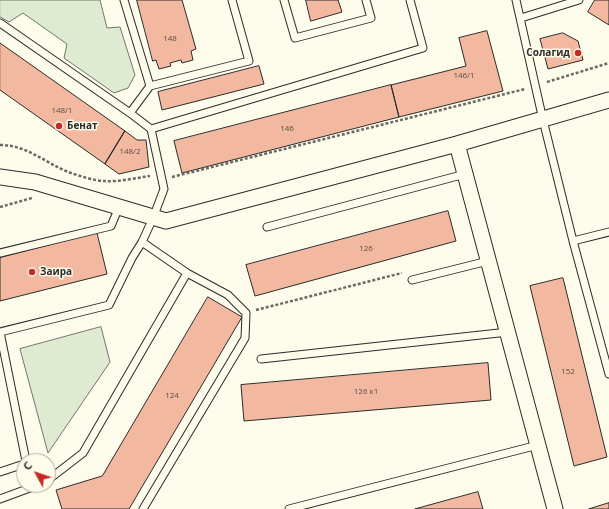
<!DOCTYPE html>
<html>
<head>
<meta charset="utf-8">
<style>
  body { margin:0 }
  #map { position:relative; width:609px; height:509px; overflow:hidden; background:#fdfbea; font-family:"Open Sans",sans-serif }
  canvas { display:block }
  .north { position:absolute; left:16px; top:453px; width:40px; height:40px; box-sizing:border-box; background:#fdfbea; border:1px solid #a9a89e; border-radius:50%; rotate:310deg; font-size:11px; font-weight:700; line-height:16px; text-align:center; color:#2b2b2b }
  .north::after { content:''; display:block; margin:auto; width:14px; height:18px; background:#c62828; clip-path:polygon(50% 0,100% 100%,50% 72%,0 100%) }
</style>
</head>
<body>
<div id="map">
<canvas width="609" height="509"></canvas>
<div class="north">С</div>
</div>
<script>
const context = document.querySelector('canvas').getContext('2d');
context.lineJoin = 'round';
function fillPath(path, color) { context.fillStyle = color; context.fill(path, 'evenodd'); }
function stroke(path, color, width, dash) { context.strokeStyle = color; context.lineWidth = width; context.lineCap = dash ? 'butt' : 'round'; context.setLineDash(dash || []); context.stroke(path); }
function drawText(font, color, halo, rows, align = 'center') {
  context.font = font + ' "Open Sans",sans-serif'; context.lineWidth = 3; context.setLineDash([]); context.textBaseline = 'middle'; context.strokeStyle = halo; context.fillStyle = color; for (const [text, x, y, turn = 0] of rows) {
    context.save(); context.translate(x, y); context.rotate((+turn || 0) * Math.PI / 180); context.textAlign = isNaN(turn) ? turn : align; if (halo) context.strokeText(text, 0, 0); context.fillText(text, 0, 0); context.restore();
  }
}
const green = new Path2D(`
  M 0,0 L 100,0 L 107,28 L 120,27 L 135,75 L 128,88 L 114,93 L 64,58 L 67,44 L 23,13 L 9,22 L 0,17 Z
  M 101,327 L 110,362 L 48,453 L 20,349 Z`);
fillPath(green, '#deebd1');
stroke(green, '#74746e', 1);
const building = new Path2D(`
  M 137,0 L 182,0 L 196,49 L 191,51 L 193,60 L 182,63 L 181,60 L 170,63 L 171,66 L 159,69 L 156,60 L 153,61 Z
  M 306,0 L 338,0 L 342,12 L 311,21 Z
  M 595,0 L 609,0 L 609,25 L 588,12 Z
  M 487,31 L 503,91 L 399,117 L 391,85 L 466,66 L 459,38 Z
  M 563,33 L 578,41 L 583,60 L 548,69 L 540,39 Z
  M 0,43 L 125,131 L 105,164 L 0,90 Z
  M 259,66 L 264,84 L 162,110 L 158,92 Z
  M 391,85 L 399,117 L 182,173 L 174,141 Z
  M 125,131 L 137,140 L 146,140 L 149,167 L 119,174 L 105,164 Z
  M 448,211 L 456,241 L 255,296 L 246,265 Z
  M 97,233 L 107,274 L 0,301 L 0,258 Z
  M 563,278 L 607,457 L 574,466 L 530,286 Z
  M 208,297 L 242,317 L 129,509 L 62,509 L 56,490 L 102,476 Z
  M 488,363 L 491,400 L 244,421 L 241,385 Z
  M 478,492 L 483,509 L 415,509 Z
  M 609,503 L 609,509 L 589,509 Z`);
fillPath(building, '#f2b8a0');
stroke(building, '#2b2b2b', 1);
const service = new Path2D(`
  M 124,0 L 150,86
  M 284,0 L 295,38 L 371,18 L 366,0
  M 516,0 L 543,120 L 573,241 L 609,232
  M 521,18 L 579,0
  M 0,23 L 130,113
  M 151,129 L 423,48 L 410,0
  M 267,227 L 465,174
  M 573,241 L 609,374
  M 142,242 L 187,273 L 228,295 L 246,313 L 245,338 L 143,509
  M 0,253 L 111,226 L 119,207
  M 412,280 L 488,261
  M 261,359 L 508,332
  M 26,461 L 0,332 L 109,305 L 132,258 L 142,242 L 153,218 L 164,189 L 151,129 L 130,113 L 150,86 L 249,61 L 232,0
  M 0,472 L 24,464
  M 48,480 L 83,453 L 187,273
  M 0,499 L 38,485
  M 289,509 L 538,445`);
const minor = new Path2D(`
  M 457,144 L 555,509
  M 0,177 L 35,182 L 166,221 L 457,144 L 609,100`);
stroke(service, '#2b2b2b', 9);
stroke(minor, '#2b2b2b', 17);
stroke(new Path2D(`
  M 547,82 L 609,63
  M 0,145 C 28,145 46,164 71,173 C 80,176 95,181 104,181 C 119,182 135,178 150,176
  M 172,177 L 525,89
  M 0,207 L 32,198
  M 256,310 L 402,273`), '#6a6964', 2.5, [3, 2]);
stroke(service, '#fdfbea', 7);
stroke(minor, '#fdfbea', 15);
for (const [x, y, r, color] of [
  [578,53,4,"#c62828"],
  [59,126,4,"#c62828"],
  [32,272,4,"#c62828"]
]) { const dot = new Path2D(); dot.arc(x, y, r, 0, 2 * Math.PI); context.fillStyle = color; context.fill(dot); stroke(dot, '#fdfbea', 1.5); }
drawText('8px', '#5d4e48', null, [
  ["148",170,39],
  ["146/1",464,76],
  ["148/1",62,111],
  ["146",287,129],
  ["148/2",130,152],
  ["126",366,249],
  ["152",568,372],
  ["126 к1",366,392],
  ["124",172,396]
]);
drawText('bold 10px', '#2b2b2b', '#fdfbea', [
  ["Солагид",570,53,"right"],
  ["Бенат",67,126],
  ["Заира",40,272]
], 'left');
</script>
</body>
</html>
